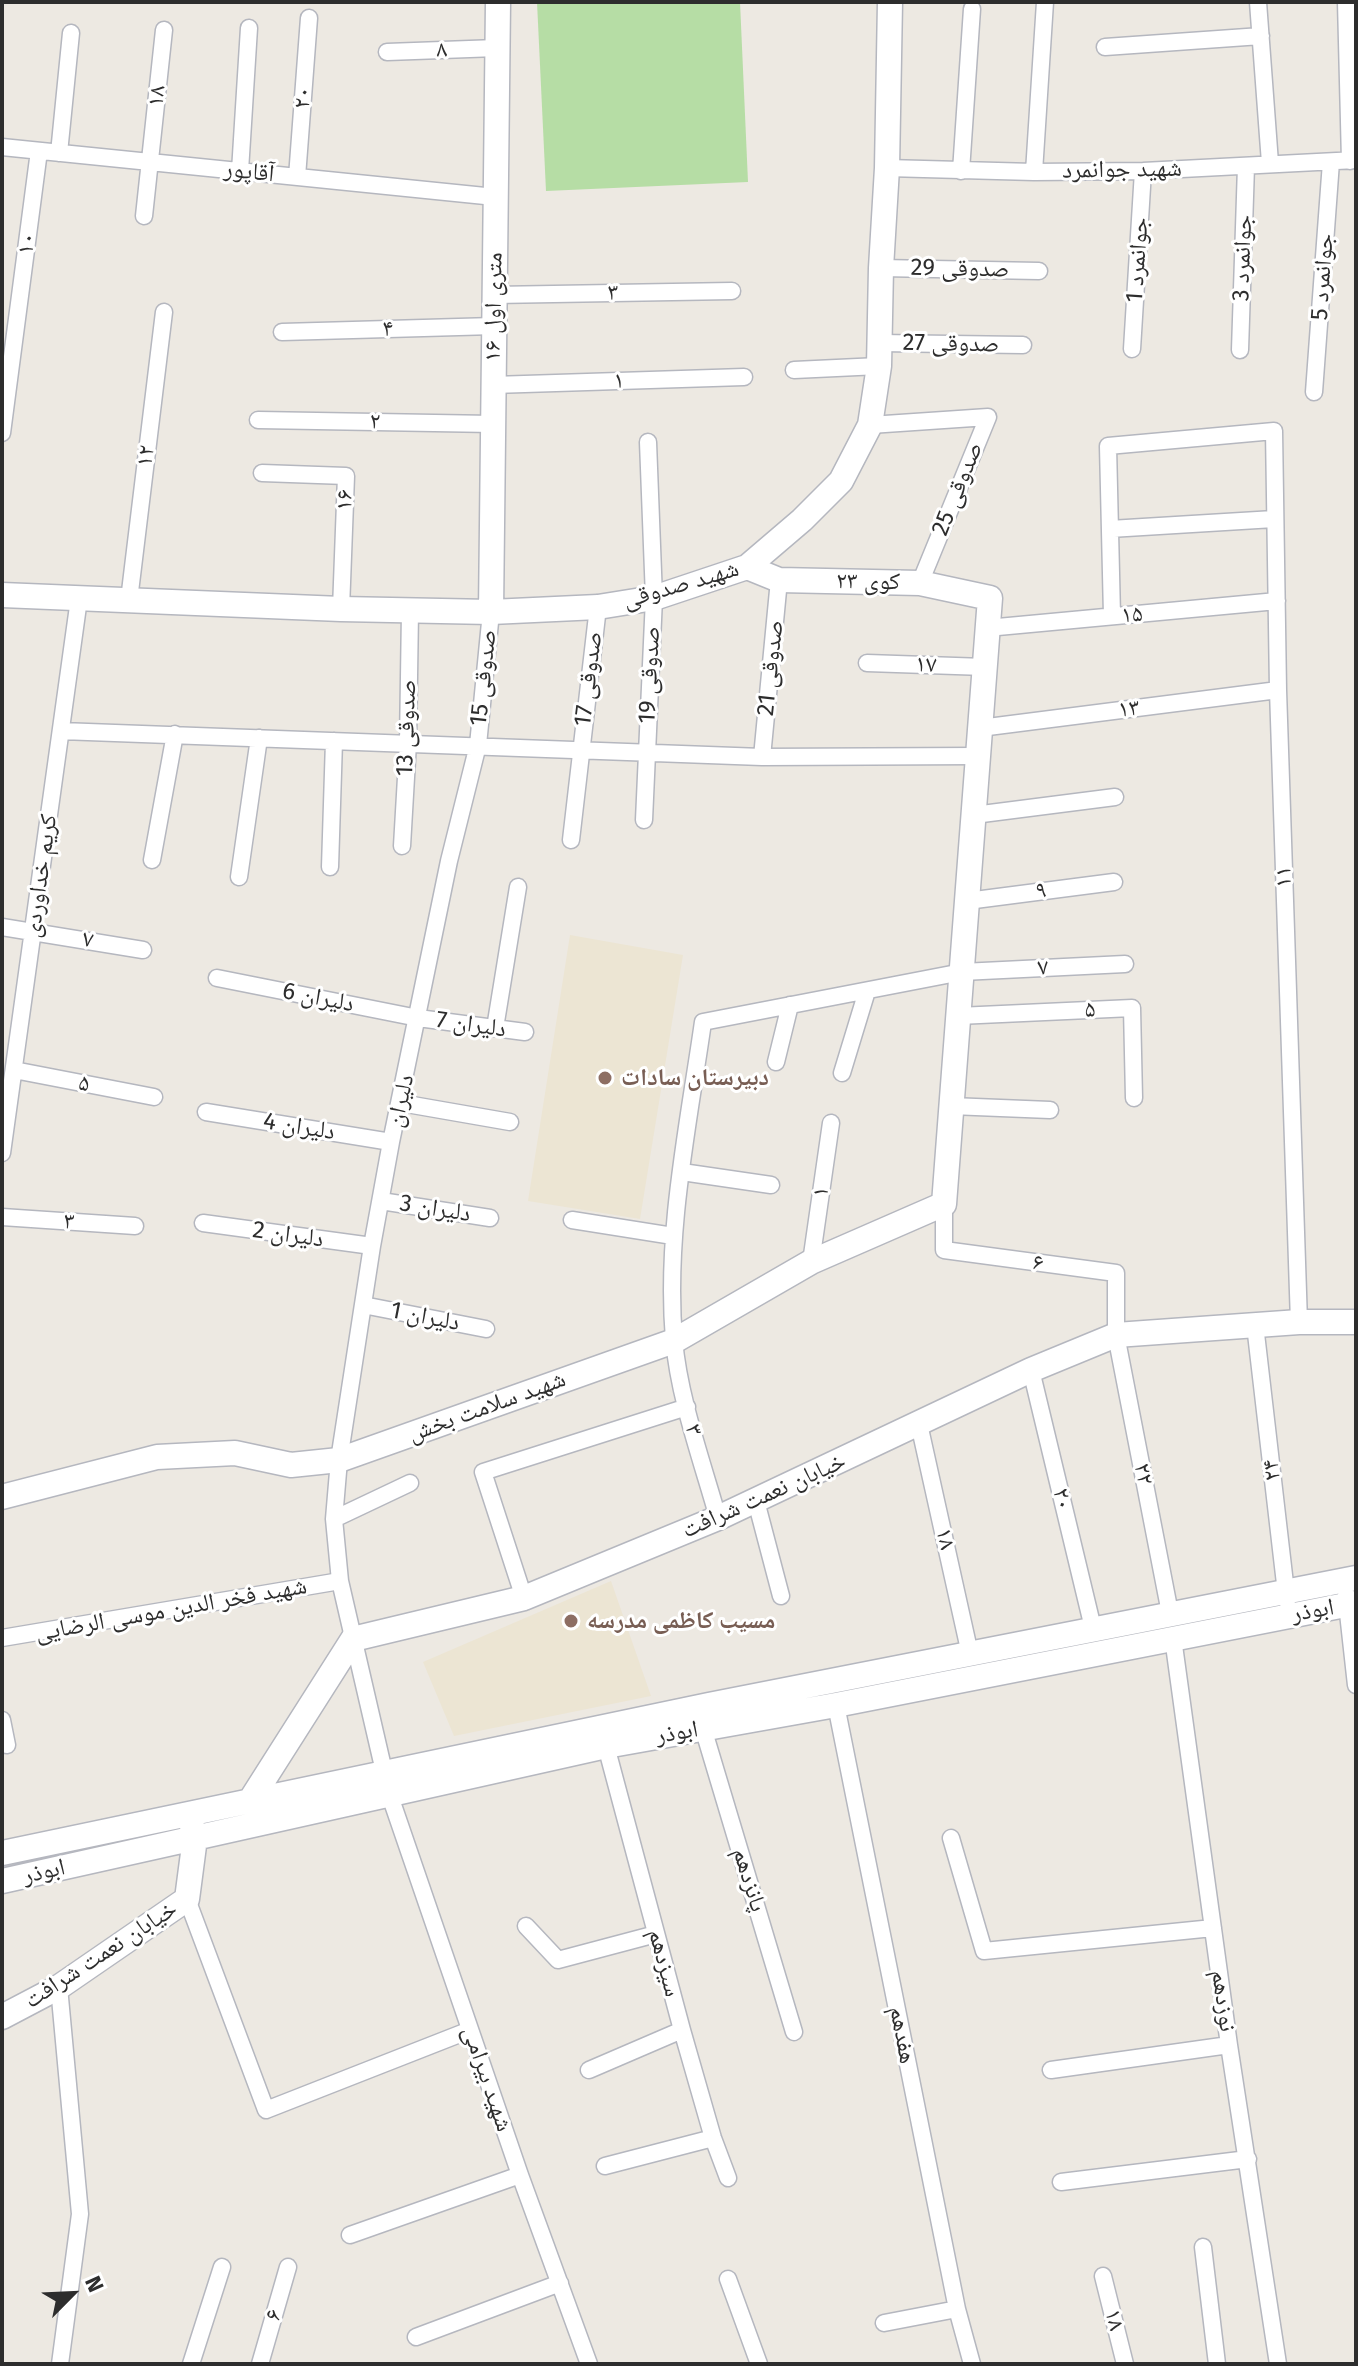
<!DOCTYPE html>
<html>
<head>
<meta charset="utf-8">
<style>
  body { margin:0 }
  #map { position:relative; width:1358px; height:2366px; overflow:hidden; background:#ede9e2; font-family:"Fira Sans",sans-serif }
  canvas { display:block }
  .frame { position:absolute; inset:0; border:4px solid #2d2d2d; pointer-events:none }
  .north { position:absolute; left:32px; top:2254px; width:80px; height:80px; -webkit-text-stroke:6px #fff; paint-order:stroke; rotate:66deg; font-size:22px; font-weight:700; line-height:32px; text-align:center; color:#2d2d2d }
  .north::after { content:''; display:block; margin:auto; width:28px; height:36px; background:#2d2d2d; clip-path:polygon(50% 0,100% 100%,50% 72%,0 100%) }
</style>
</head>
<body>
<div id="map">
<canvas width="1358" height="2366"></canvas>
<div class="frame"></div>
<div class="north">N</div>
</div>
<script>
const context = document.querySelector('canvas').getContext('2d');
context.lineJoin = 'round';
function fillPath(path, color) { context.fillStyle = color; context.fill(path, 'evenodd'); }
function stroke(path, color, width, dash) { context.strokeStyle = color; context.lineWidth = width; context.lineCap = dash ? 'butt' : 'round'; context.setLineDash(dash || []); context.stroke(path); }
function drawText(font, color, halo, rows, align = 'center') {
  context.font = font + ' "Fira Sans","Noto Naskh Arabic",sans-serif'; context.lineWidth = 6; context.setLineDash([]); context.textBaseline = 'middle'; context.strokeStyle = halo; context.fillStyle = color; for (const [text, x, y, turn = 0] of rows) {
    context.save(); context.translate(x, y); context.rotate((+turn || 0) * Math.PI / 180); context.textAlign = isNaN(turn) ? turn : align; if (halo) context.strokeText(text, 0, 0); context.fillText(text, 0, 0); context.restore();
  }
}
fillPath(new Path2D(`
  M 570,935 L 683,955 L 640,1219 L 528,1201 Z
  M 611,1581 L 651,1696 L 454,1736 L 423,1662 Z`), '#ece5d3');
fillPath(new Path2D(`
  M 537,2 L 740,2 L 748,182 L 546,191 Z`), '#b6dda5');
const street = new Path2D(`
  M 1258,2 L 1270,163
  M 1346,2 L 1350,161
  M 1105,47 L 1261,36
  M 387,52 L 497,48
  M 2,147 L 495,197
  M 59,153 L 71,33
  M 887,168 L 1034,172 L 1143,171 L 1356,160
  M 240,171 L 249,28
  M 961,171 L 972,9
  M 1034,172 L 1045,2
  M 297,177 L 309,18
  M 144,216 L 164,30
  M 881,268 L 1039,271
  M 494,295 L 732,291
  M 282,332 L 494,326
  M 879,343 L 1023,345
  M 1132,349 L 1143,171
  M 1240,350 L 1246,166
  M 794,370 L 879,366
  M 493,385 L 744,377
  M 1314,392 L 1331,162
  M 258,420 L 493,424
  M 870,425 L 988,417 L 920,583
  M 2,433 L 39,151
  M 262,473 L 346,476 L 341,609
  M 1110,529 L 1274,519
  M 129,600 L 164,312
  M 491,612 L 478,745 L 449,861 L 391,1142 L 372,1246 L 339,1460 L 334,1519 L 340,1581 L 389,1793 L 520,2175 L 589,2364
  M 1112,616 L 1108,446 L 1274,431 L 1278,690 L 1299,1322
  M 987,628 L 1277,601
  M 867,663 L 985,667
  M 980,728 L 1278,690
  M 61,731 L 762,757 L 978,756
  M 762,757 L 779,580
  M 974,815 L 1115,797
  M 644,820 L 654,598 L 648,442
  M 571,840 L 598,607
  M 402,846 L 408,743 L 410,611
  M 152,860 L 175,734
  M 330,867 L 334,741
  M 239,877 L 259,738
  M 967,901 L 1114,882
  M 2,927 L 143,950
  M 217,978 L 418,1018 L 525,1032
  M 958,1016 L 1132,1008 L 1134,1098
  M 495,1028 L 518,887
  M 776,1062 L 790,1005
  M 14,1070 L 154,1097
  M 842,1073 L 867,991
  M 401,1103 L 510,1122
  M 951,1106 L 1050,1110
  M 206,1112 L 391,1142
  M 2,1153 L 79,599
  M 682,1172 L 771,1185
  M 381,1201 L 490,1218
  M 944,1204 L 944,1250 L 1116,1273 L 1116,1335 L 1170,1613
  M 2,1217 L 135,1226
  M 572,1220 L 673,1236
  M 203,1223 L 372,1246
  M 811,1262 L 831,1123
  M 363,1305 L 486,1329
  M 1255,1325 L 1287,1601
  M 1031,1370 L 1093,1628
  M 919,1424 L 970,1654
  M 756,1501 L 781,1596
  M 718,1518 C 702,1461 679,1398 674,1340 C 665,1234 688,1127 703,1022 L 962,972 L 1125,964
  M 334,1519 L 410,1483
  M 1346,1595 L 1356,1685
  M 524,1598 L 483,1472 L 687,1407
  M 2,1638 L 340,1581
  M 1173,1638 L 1229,2045 L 1278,2364
  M 836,1705 L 957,2309 L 972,2364
  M 2,1720 L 7,1745
  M 703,1728 L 794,2032
  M 606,1746 L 682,2030 L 713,2138 L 728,2178
  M 951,1838 L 984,1951 L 1213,1928
  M 187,1899 L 266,2110 L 470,2030
  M 526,1926 L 558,1960 L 656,1934
  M 59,1987 L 80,2214 L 60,2364
  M 589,2070 L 682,2030
  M 1051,2070 L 1229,2045
  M 605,2166 L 713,2138
  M 1061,2182 L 1248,2159
  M 350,2235 L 520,2175
  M 1203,2247 L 1217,2364
  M 1103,2276 L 1125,2364
  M 728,2279 L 759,2364
  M 884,2323 L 957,2309
  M 416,2337 L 560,2283
  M 191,2364 L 222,2267
  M 260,2364 L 288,2267`);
const secondary = new Path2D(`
  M 2,595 L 341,609 L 491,612 L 598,607 L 654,598 L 747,567 L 802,520 L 841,481 L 870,425 L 879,366 L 881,268 L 887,168 L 890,2
  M 491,612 L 498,2
  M 2,1497 L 157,1457 L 235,1453 L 291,1465 L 339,1460 L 674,1341 L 811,1262 L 944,1204 L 990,598 L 920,583 L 779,580 L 747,567
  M 250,1801 L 353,1639 L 524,1598 L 718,1518 L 1031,1370 L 1116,1335 L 1299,1322 L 1356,1322
  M 2,1853 L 709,1705 L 1356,1578
  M 2,1881 L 606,1746 L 836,1705 L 1356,1603
  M 2,2017 L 59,1987 L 187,1899 L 195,1838 L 192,1826`);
stroke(street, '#b5b7bf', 19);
stroke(secondary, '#b5b7bf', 27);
stroke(street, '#fff', 16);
stroke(secondary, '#fff', 24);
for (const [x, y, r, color] of [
  [605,1078,8,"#8d6e63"],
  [571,1621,8,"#8d6e63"]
]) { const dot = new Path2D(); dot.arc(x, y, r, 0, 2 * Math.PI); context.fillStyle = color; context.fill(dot); stroke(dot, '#fff', 3); }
drawText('24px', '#2d2d2d', '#fff', [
  ["۸",442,50,-2],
  ["۱۸",157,96,-84],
  ["۲۰",303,98,-86],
  ["شهید جوانمرد",1122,170,-1],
  ["آقاپور",249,172,6],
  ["۱۰",27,244,-83],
  ["جوانمرد 3",1243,258,-88],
  ["جوانمرد 1",1138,260,-86],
  ["صدوقی 29",960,269,1],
  ["جوانمرد 5",1323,277,-86],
  ["۳",613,293,-1],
  ["۱۶ متری اول",494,307,-89],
  ["۴",388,329,-2],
  ["صدوقی 27",951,344,1],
  ["۱",619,381,-2],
  ["۲",375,422,1],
  ["۱۲",146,456,-83],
  ["صدوقی 25",958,489,-68],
  ["۱۶",345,500,-88],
  ["کوی ۲۳",868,582,1],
  ["شهید صدوقی",681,585,-16],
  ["۱۵",1132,615,-5],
  ["۱۷",926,665,2],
  ["صدوقی 21",771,668,-84],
  ["صدوقی 19",650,675,-87],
  ["صدوقی 15",484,678,-84],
  ["صدوقی 17",589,679,-83],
  ["۱۳",1129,709,-7],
  ["صدوقی 13",407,728,-88],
  ["کریم خداوردی",41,876,-82],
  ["۱۱",1284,877,-92],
  ["۹",1041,891,-7],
  ["۷",88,940,10],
  ["۷",1043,968,-3],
  ["دلیران 6",318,998,11],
  ["۵",1090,1010,-3],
  ["دلیران 7",471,1025,8],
  ["۵",84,1084,11],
  ["دلیران",401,1101,-77],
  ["دلیران 4",299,1127,9],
  ["۱",821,1192,-82],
  ["دلیران 3",435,1209,9],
  ["۳",69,1222,4],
  ["دلیران 2",288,1235,8],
  ["۶",1038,1263,8],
  ["دلیران 1",425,1317,11],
  ["شهید سلامت بخش",487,1407,-20],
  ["۳",693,1430,75],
  ["۲۴",1272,1470,-97],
  ["۲۲",1143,1474,79],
  ["خیابان نعمت شرافت",764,1496,-24],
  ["۲۰",1062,1499,76],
  ["۱۸",945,1539,77],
  ["شهید فخر الدین موسی الرضایی",171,1610,-10],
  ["ابوذر",1313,1611,-10],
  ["ابوذر",677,1733,-10],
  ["ابوذر",44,1872,-13],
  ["پانزدهم",749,1880,73],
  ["خیابان نعمت شرافت",101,1955,-33],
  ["سیزدهم",664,1963,75],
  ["نوزدهم",1223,2001,82],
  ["هفدهم",902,2035,79],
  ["شهید بیرامی",487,2079,71],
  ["۶",274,2315,-74],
  ["۱۸",1114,2320,76]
]);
drawText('bold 24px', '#785e54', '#fff', [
  ["دبیرستان سادات",621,1078],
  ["مسیب کاظمی مدرسه",587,1621]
], 'left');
</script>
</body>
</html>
